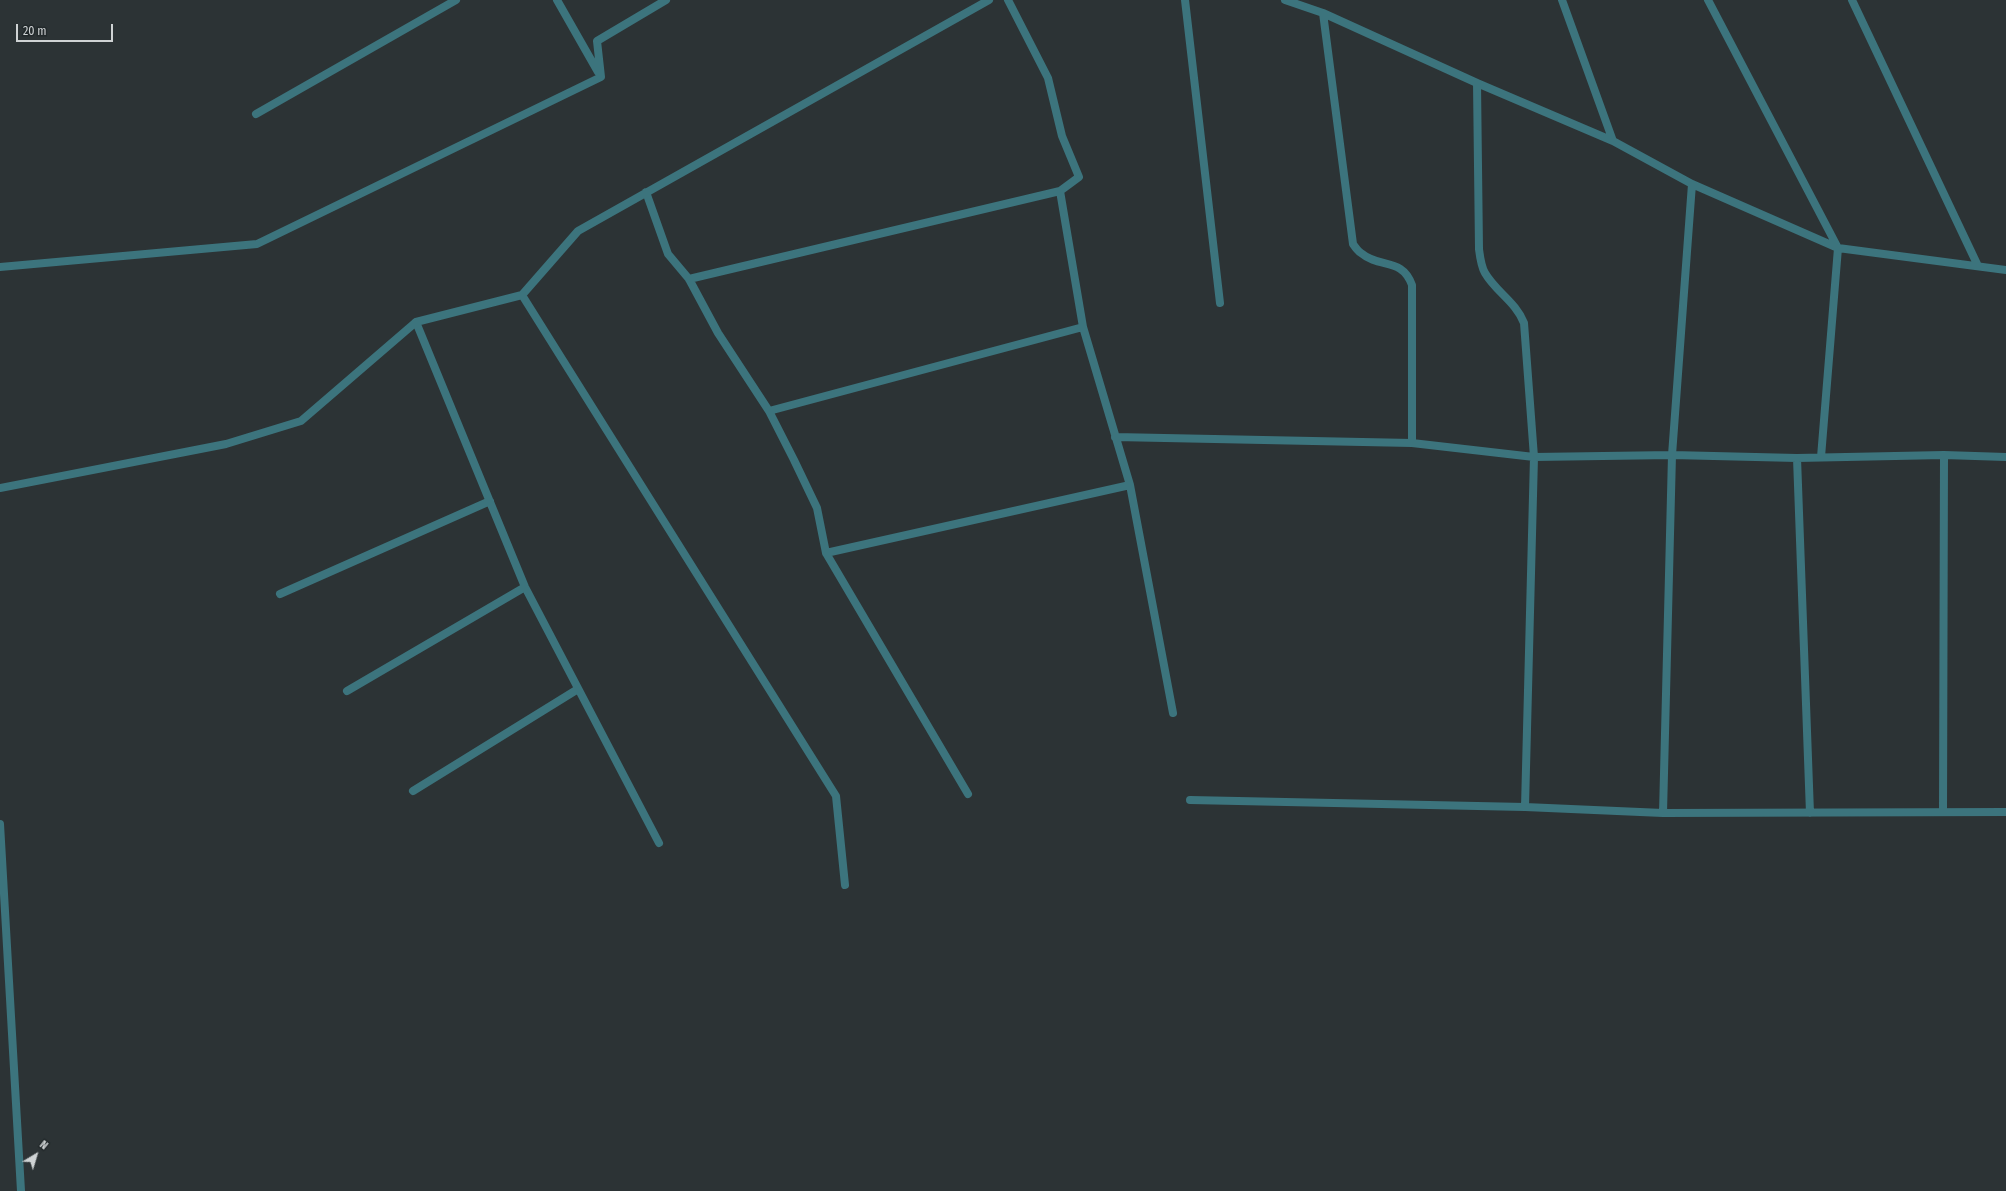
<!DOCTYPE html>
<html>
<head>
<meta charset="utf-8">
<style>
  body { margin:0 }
  #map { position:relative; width:2006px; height:1191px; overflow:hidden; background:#2c3335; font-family:"Fira Sans Condensed",sans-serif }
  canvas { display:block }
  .north { position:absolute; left:16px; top:1135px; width:40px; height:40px; -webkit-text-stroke:3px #22292b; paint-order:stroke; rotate:38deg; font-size:11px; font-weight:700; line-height:16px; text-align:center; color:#cfd3d4 }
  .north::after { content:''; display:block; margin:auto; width:14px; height:18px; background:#cfd3d4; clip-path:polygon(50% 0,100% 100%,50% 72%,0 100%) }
  .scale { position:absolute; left:16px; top:24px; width:97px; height:18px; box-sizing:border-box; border:2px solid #cfd3d4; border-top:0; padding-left:5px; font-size:12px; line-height:14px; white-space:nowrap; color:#cfd3d4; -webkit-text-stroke:3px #22292b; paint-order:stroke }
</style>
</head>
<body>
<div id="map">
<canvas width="2006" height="1191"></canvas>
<div class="north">N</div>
<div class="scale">20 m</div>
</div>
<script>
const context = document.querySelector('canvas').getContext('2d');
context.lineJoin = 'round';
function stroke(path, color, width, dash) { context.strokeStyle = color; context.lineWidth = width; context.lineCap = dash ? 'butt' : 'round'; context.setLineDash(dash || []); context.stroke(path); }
stroke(new Path2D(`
  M 557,0 L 598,72
  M 1008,0 L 1048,78 L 1062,136 L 1079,177 L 1060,191 L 1083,327 L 1130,485 L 1173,713
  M 1185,0 L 1220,303
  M 1285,0 L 1323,13 L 1477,83 L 1613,141 L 1692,184 L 1838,248 L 2006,270
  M 1562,0 L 1613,141
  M 1708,0 L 1838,248 L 1821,457
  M 1852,0 L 1978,266
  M 1323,13 L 1353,244 C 1355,247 1358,251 1361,253 C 1380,269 1402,257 1412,285 L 1412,443
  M 1477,83 L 1479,249 C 1480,257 1481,266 1485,273 C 1496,292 1516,302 1524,323 L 1534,457 L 1525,807
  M 256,114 L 456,0
  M 646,192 L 668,254 L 689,279 L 718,333 L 769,411 L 794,460 L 817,508 L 826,553 L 968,794
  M 0,267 L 257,244 L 601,77 L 597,41 L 666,0
  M 689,279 L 1060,191
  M 522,295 L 836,796 L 845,885
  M 416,322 L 525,587 L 659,843
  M 769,411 L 1083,327
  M 1115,437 L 1412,443 L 1534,457 L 1672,455 L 1797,458 L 1944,455 L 2006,457
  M 1797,458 L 1810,813
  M 0,488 L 226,444 L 301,421 L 416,322 L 522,295 L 578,231 L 989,0
  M 826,553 L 1130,485
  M 280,594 L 490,501
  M 347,691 L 525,587
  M 413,791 L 578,689
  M 1190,800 L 1525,807 L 1663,813 L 2006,812
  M 1943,812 L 1944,455
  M 1663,813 L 1672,455 L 1692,184
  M 0,824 L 21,1191`), '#3c747d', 8);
</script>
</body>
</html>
